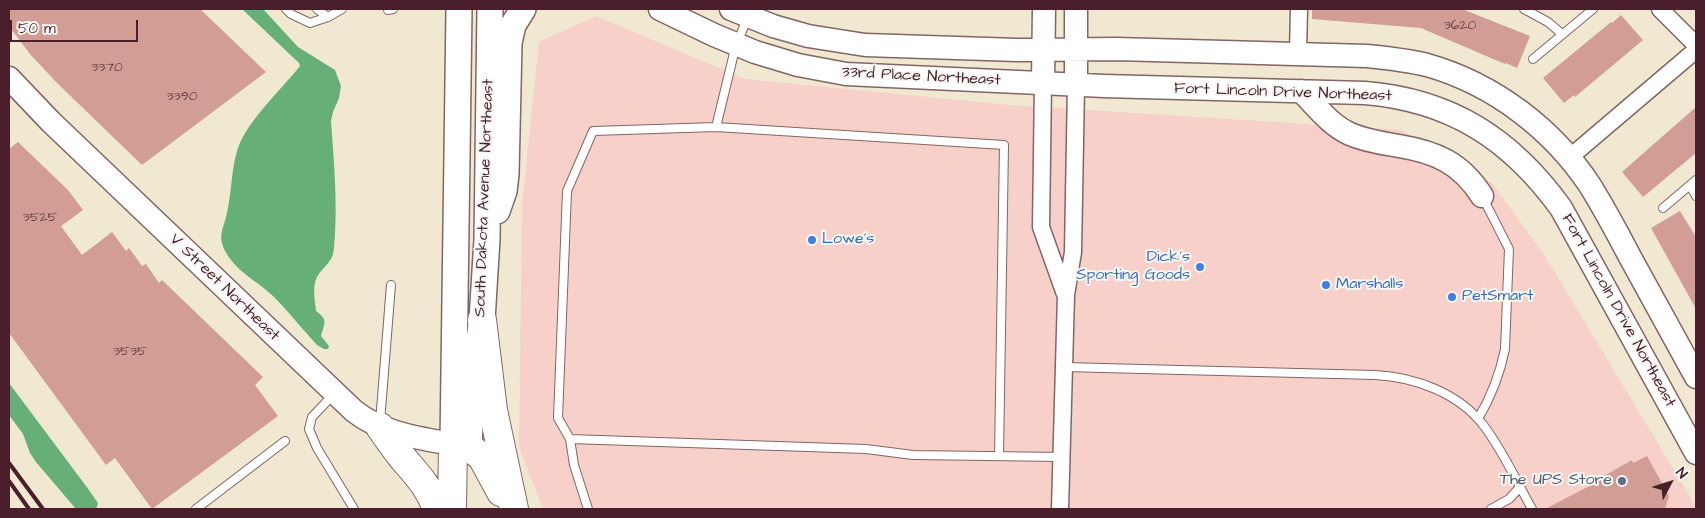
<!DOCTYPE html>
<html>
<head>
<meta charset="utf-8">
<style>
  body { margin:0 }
  #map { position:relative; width:1705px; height:518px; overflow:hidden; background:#f1e8d2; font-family:"Architects Daughter",sans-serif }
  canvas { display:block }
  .frame { position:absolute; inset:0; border:10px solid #4a1f2b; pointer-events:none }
  .north { position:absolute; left:1645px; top:458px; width:50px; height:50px; -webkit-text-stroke:4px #f6f6f2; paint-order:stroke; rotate:50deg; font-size:14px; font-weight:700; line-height:20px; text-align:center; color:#4a1f2b }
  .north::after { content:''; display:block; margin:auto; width:18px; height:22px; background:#4a1f2b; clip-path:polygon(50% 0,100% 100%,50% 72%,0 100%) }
  .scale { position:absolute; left:10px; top:20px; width:128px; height:22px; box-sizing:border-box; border:2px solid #4a1f2b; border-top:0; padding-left:6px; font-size:15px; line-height:18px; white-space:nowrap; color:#4a1f2b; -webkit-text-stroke:4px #f6f6f2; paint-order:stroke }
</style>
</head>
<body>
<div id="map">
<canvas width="1705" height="518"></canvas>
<div class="frame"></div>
<div class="north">N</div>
<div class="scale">50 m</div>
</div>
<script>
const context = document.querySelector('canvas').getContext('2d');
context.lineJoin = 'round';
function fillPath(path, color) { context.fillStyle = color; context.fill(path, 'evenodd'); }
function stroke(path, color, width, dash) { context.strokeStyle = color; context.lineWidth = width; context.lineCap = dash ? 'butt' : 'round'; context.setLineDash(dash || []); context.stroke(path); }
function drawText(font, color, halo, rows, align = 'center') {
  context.font = font + ' "Architects Daughter",sans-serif'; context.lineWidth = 4; context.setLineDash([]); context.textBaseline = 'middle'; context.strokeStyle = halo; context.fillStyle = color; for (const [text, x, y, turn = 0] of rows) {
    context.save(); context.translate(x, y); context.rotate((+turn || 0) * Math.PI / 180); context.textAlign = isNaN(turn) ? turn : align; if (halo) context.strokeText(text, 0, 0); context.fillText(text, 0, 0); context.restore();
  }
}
fillPath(new Path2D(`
  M 596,16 L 745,79 L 1010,105 L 1401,130 L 1492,183 L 1545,256 L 1689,495 L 1696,509 L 543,509 L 519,447 L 522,205 L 539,42 Z`), '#f7d0c9');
fillPath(new Path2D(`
  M 242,9 L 263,9 L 298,47 L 335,70 L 341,86 L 339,98 L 333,112 L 331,121 C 334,163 338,206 334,248 C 333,263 323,266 317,277 C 312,287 315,300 316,311 C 328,320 325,322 321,336 L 329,346 L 328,349 L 324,349 L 317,345 C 302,329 289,312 274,297 C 259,282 240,274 228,256 C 216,237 223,231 227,213 C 232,191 231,169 238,148 C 248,120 281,90 300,66 L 299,63 Z
  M 9,383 L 86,486 L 98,503 L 96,509 L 76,509 L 36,462 L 30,453 L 23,434 L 9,415 Z`), '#66b078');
fillPath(new Path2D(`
  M 9,9 L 200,9 L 266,72 L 142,165 L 56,82 L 30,54 L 9,26 Z
  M 1312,9 L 1462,9 L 1530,36 L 1517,68 L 1506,63 L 1505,64 L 1421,28 L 1312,19 Z
  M 1621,15 L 1643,40 L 1575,97 L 1574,95 L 1564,103 L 1543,78 L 1611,22 L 1612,23 Z
  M 1696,107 L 1696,153 L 1643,197 L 1622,172 Z
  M 18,142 L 68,190 L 83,210 L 61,226 L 82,255 L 112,232 L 126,251 L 129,248 L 142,266 L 146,264 L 159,283 L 162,280 L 263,377 L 255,385 L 278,416 L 152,509 L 115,458 L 106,465 L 9,333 L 9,149 Z
  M 1680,211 L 1696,237 L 1696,309 L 1651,228 Z
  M 1647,456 L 1669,496 L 1665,509 L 1545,509 L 1605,478 L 1604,476 L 1632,460 L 1633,463 Z`), '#d19d94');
const lane = new Path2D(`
  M 286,9 L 291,14 L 310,23 L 328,17 L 342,9
  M 317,9 L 328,17
  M 1524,9 L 1548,22 L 1562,34
  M 388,10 L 393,9
  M 1533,59 L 1593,9
  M 716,127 L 736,45 L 748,17
  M 1690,185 L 1696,196
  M 1663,208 L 1696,180
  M 1064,367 L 1375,375 C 1415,377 1459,393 1484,426 C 1503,451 1517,482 1532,509
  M 333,395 L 312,417 L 309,429 L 317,448 L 354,509
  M 1478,419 C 1491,397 1500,374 1505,349 L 1509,249 L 1483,198
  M 380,422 L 391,285
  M 570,439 L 866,449 L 913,455 L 1062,457
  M 196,509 L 285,441
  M 588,509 L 574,465 L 570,439 L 558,418 L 567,191 L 593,131 L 716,127 L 1004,145 L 999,456
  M 1491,509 L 1509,499 L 1520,487`);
const street = new Path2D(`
  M 1660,9 L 1696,45
  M 1298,53 L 1299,9
  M 1043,83 L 1041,227 L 1065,294
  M 1569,158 L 1696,50
  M 1060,509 L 1066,295 L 1073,252 L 1076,85`);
const secondary = new Path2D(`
  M 660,9 L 714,35 L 755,52 L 798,65 L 846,74 L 1104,86 L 1365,93 C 1451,100 1511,139 1561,208 L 1696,453
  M 731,9 L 773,26 L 808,36 L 865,45 L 1017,50 L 1116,49 L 1367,56 C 1387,58 1407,60 1427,65 C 1494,84 1553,129 1591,187 C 1605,210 1618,234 1630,257 C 1652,297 1674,337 1696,377
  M 9,78 L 51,122 L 354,411 C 387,437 429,439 469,447
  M 1043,83 L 1044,9
  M 1076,85 L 1076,9
  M 1301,91 C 1316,106 1330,125 1350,134 C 1366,141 1382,143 1399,146 C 1436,152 1461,163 1482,196`);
const primary = new Path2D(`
  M 497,211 L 504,191 L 506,174 L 509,43 L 513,25 L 523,9
  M 453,444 L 459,9
  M 469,447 L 472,385 L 482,320 L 487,239 L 490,9`);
const highway = new Path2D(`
  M 482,320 L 493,410 L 514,509
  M 380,427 C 387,437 394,447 401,456 C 417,475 428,485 437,509
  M 469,447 L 482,457 L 501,492
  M 452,509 L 453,444`);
stroke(lane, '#846565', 10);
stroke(street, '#846565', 19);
stroke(secondary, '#846565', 25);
stroke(primary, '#846565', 28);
stroke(highway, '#846565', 30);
stroke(lane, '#fff', 8);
stroke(street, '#fff', 16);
stroke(secondary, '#fff', 22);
stroke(primary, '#fff', 25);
stroke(highway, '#fff', 28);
stroke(new Path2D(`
  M 9,463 L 43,509
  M 9,481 L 29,509`), '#4a1f2b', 4);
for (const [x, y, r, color] of [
  [812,240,5,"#3f7fe0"],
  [1200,267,5,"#3f7fe0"],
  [1326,285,5,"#3f7fe0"],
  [1452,297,5,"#3f7fe0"],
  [1622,481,5,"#5c6f8a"]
]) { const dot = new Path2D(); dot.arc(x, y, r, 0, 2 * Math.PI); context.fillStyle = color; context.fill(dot); stroke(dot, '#f6f6f2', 2); }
drawText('14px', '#6c3e45', null, [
  ["3620",1460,26],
  ["3370",107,68],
  ["3390",182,97],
  ["3525",40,218],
  ["3535",130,352]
]);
drawText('16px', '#4a1f2b', '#f6f6f2', [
  ["33rd Place Northeast",921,77,3],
  ["Fort Lincoln Drive Northeast",1283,93,2],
  ["South Dakota Avenue Northeast",485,198,-88],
  ["V Street Northeast",224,288,44],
  ["Fort Lincoln Drive Northeast",1618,311,61]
]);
drawText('16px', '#366cbe', '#f6f6f2', [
  ["Lowe's",822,240],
  ["Dick's",1190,258,"right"],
  ["Sporting Goods",1190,276,"right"],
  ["Marshalls",1336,285],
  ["PetSmart",1462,297]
], 'left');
drawText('16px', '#4e5e75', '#f6f6f2', [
  ["The UPS Store",1612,481]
], 'right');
</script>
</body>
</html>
